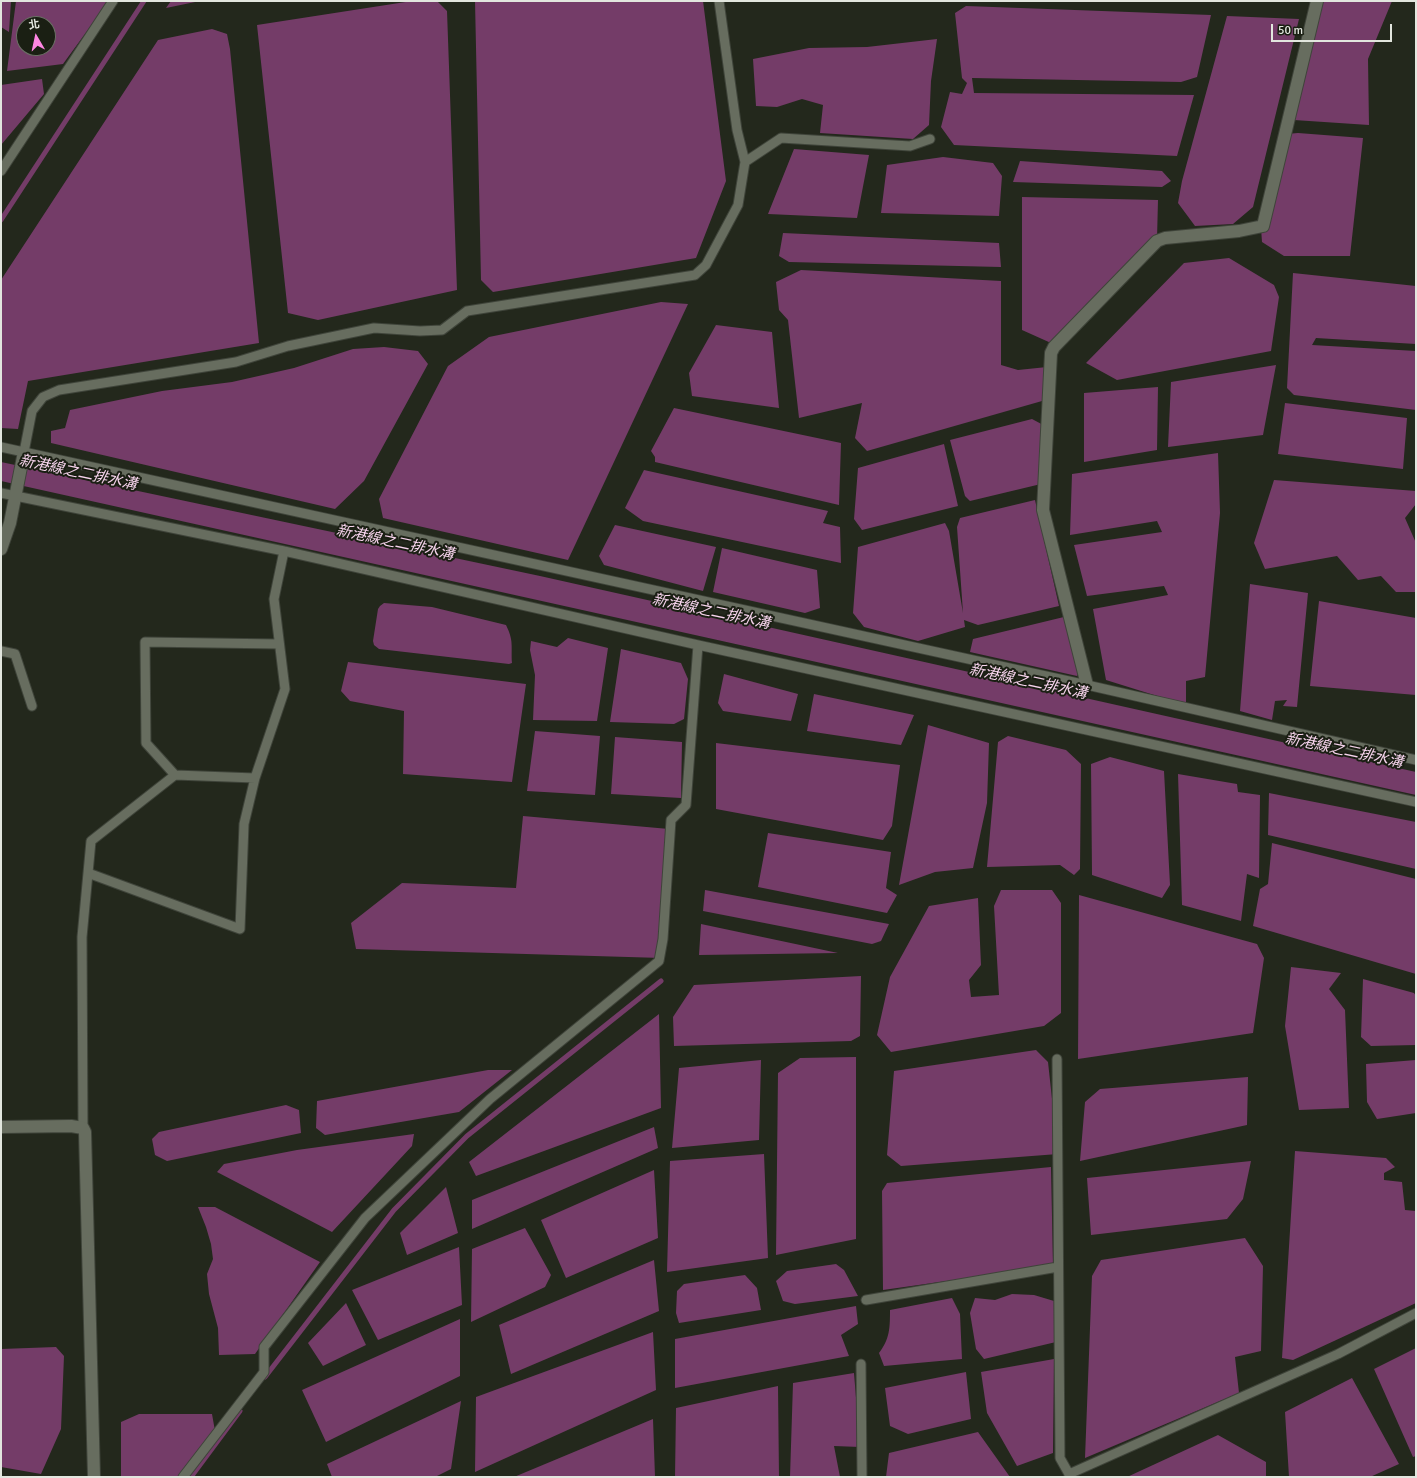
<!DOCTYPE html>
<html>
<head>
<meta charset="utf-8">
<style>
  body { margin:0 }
  #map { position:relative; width:1417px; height:1478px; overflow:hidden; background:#23281c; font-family:Signika,"Noto Sans TC",sans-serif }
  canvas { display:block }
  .frame { position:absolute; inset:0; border:2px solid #e2e6de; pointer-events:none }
  .north { position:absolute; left:16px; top:16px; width:40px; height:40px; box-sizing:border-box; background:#1a1f13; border:1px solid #6a6f64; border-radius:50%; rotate:351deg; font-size:11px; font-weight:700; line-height:16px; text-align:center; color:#e2e6de }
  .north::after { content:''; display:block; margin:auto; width:14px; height:18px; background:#fd86e2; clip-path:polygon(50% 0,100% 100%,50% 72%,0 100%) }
  .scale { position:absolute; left:1271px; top:24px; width:121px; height:18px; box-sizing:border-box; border:2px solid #e2e6de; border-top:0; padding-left:5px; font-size:12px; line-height:14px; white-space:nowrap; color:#e2e6de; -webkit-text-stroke:3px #1a1f13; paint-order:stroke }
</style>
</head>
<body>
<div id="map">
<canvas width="1417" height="1478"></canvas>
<div class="frame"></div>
<div class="north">北</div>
<div class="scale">50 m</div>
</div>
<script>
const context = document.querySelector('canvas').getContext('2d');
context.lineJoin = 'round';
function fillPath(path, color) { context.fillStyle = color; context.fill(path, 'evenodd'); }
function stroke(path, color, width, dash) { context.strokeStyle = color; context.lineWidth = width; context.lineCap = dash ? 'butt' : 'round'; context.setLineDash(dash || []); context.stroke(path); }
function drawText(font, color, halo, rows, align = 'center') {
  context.font = font + ' Signika,"Noto Sans TC",sans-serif'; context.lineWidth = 4; context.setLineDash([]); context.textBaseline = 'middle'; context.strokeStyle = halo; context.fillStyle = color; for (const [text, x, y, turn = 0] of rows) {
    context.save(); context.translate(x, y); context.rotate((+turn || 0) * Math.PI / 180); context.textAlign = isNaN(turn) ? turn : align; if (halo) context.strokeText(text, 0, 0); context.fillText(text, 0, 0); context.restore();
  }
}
fillPath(new Path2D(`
  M 1,1 L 11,1 L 9,32 L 1,27 Z
  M 16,1 L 109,1 L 63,64 L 7,71 ZM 24,24 L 48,24 L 48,48 L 24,48 Z
  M 171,1 L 200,1 L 166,8 Z
  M 412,1 L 437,1 L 447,11 L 457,290 L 318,320 L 288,313 L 257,25 Z
  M 475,1 L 703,1 L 726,181 L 696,258 L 493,292 L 481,280 Z
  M 1320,1 L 1392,1 L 1368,59 L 1369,125 L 1294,120 Z
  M 966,6 L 1211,15 L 1197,77 L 1181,82 L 972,78 L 974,93 L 1194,95 L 1177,156 L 954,145 L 941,127 L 950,92 L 962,94 L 967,83 L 962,78 L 955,13 Z
  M 1227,16 L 1299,19 L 1253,207 L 1233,224 L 1195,226 L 1178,203 L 1182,181 Z
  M 212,29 L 227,34 L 230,49 L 259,343 L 28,381 L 18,429 L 1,428 L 1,280 L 158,40 Z
  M 937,39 L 931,81 L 929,125 L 913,139 L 820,133 L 823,105 L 802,99 L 777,107 L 756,106 L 753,59 L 809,48 L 867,47 Z
  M 42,79 L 44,94 L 1,145 L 1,85 Z
  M 1298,133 L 1363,138 L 1350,256 L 1284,256 L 1262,242 L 1261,228 L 1287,134 Z
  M 794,149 L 869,155 L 857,218 L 768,214 Z
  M 943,157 L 993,163 L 1002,176 L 999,216 L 881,213 L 887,165 Z
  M 1020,161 L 1162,171 L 1171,181 L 1162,187 L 1013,182 Z
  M 1022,197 L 1158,200 L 1157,239 L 1051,343 L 1022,330 Z
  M 783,233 L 999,243 L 1001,267 L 789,262 L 779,256 Z
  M 1229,258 L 1274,285 L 1279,297 L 1271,351 L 1117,380 L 1086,363 L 1184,263 Z
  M 801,270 L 1001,281 L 1001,365 L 1018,370 L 1047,367 L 1049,399 L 867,451 L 855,438 L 862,403 L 799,418 L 788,320 L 779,310 L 776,282 Z
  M 1293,273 L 1416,286 L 1416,344 L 1316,338 L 1312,345 L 1416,351 L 1416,410 L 1294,395 L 1287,388 Z
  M 661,302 L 688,304 L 568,560 L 383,518 L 379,499 L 448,366 L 489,337 Z
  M 716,325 L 772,332 L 779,408 L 692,396 L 689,373 Z
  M 384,347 L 418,351 L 428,364 L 364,481 L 335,509 L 51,443 L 51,431 L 65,428 L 70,410 L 162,391 L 232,382 L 294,368 L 353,349 Z
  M 1276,365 L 1263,435 L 1168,447 L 1171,382 Z
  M 1158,387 L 1157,450 L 1084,462 L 1084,393 Z
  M 1285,403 L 1407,418 L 1403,469 L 1278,454 Z
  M 674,408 L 841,443 L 839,505 L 655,462 L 655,457 L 651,451 Z
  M 1032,419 L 1047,427 L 1041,484 L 970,501 L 965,496 L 950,440 Z
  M 944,444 L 958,506 L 862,530 L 854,519 L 858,468 Z
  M 1218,453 L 1220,513 L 1205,677 L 1186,681 L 1186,705 L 1106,680 L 1093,609 L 1168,595 L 1164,586 L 1087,596 L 1074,545 L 1162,532 L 1157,521 L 1070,535 L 1072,474 Z
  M 1,462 L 540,576 L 1416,772 L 1416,795 L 1,481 Z
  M 644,470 L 828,511 L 823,523 L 840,527 L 841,563 L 643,521 L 625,508 Z
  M 1274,480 L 1416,491 L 1416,504 L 1405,518 L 1416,543 L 1416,592 L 1396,592 L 1381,576 L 1358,580 L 1337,556 L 1265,569 L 1254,543 Z
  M 1035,500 L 1059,606 L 978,625 L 964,620 L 965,627 L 918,641 L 864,627 L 853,613 L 858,547 L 945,523 L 949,531 L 963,613 L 957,527 L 960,518 Z
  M 615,525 L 716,547 L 703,591 L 604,565 L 599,556 Z
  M 722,548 L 817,570 L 820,608 L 805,613 L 713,592 Z
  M 1250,584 L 1308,593 L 1297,707 L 1283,706 L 1287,700 L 1275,701 L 1272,720 L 1240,711 Z
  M 1319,601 L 1416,618 L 1416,695 L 1310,686 Z
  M 384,603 L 432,607 L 506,625 C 514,641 511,646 512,663 L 509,664 L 379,649 L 374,645 L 373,641 L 378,609 L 380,606 Z
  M 1068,616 L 1082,667 L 1077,676 L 970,652 L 973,639 Z
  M 568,638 L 608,648 L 597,721 L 533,720 L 535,675 L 530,650 L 531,641 L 557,647 Z
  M 621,649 L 681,663 L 688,679 L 684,719 L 674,724 L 610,722 Z
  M 348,662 L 526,684 L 512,782 L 403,774 L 404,711 L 350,701 L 341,691 Z
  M 724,674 L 798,694 L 791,721 L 723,711 L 718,703 Z
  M 814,694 L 914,715 L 901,745 L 807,731 Z
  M 928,725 L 989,743 L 987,803 L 973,868 L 935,872 L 899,885 Z
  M 535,731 L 600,736 L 595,795 L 527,791 Z
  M 1008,736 L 1066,750 L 1081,764 L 1080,869 L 1074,875 L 1060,865 L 987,867 L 998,742 Z
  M 615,737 L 682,742 L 681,798 L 611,794 Z
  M 716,743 L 900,765 L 892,826 L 883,840 L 716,809 Z
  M 1110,757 L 1164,771 L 1170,885 L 1162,898 L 1092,875 L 1091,764 Z
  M 1178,774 L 1237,784 L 1238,792 L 1260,795 L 1259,878 L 1247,874 L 1241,921 L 1182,905 Z
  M 1269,793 L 1416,822 L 1416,869 L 1268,835 Z
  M 523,816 L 669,829 L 662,958 L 356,949 L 351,923 L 402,883 L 516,888 Z
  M 768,833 L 891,852 L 886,888 L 897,895 L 887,913 L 758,887 Z
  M 1272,843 L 1416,879 L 1416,974 L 1253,926 L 1260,889 L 1268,884 Z
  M 705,890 L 889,924 L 881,941 L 872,944 L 703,911 Z
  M 1001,890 L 1052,890 L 1061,903 L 1061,1013 L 1044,1026 L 891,1052 L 877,1035 L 890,977 L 929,906 L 978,898 L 981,965 L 969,980 L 971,997 L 999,995 L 994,906 Z
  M 1079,895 L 1257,944 L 1264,958 L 1253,1033 L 1078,1059 Z
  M 701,924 L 838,953 L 699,955 Z
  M 1291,967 L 1341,973 L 1329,989 L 1345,1010 L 1349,1108 L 1299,1110 L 1285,1026 Z
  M 861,976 L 860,1036 L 851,1041 L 674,1046 L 673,1017 L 694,985 Z
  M 1363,979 L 1414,993 L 1416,996 L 1416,1045 L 1371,1046 L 1361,1037 Z
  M 659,1014 L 661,1108 L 476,1176 L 469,1162 Z
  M 1036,1050 L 1048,1062 L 1058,1154 L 901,1166 L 887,1155 L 894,1071 Z
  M 856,1057 L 856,1239 L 776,1255 L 778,1073 L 800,1058 Z
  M 761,1060 L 759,1140 L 672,1148 L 679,1068 Z
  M 1416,1060 L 1416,1113 L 1377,1119 L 1367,1102 L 1366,1064 Z
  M 488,1070 L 512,1070 L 459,1112 L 325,1135 L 316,1128 L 317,1101 Z
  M 1248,1077 L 1247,1125 L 1080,1161 L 1085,1102 L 1100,1089 Z
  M 286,1105 L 299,1110 L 301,1133 L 167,1161 L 155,1155 L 152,1139 L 159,1132 Z
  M 654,1127 L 658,1148 L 472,1229 L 472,1200 Z
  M 414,1134 L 412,1146 L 332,1232 L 217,1172 L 224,1164 L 297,1150 Z
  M 1295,1151 L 1386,1158 L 1395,1167 L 1384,1173 L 1384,1180 L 1402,1182 L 1405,1210 L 1416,1211 L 1416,1303 L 1293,1360 L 1282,1358 Z
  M 764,1154 L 768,1258 L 667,1272 L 670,1161 Z
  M 1251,1161 L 1243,1199 L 1227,1219 L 1091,1235 L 1087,1178 Z
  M 1051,1167 L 1053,1266 L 883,1290 L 882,1191 L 887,1183 Z
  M 654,1170 L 658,1238 L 566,1278 L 541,1220 Z
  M 446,1187 L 458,1233 L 407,1255 L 400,1233 Z
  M 198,1207 L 215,1207 L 320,1262 L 255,1354 L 219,1355 L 218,1328 L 209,1294 L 207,1274 L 213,1259 L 211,1244 L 206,1227 Z
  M 525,1228 L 551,1275 L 545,1287 L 471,1322 L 472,1249 Z
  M 1245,1238 L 1263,1266 L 1261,1351 L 1235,1357 L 1239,1393 L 1085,1458 L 1092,1276 L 1101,1260 Z
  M 459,1247 L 462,1305 L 378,1340 L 352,1290 Z
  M 654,1260 L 659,1311 L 511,1374 L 499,1325 Z
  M 836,1264 L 844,1270 L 858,1296 L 795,1304 L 783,1301 L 776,1281 L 787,1271 Z
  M 745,1275 L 757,1288 L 761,1310 L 679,1323 L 676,1313 L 677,1291 L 684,1284 Z
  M 1012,1294 L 1034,1295 L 1054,1301 L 1056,1342 L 984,1359 L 976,1349 L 970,1313 L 975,1298 L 995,1300 Z
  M 952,1298 L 960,1314 L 962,1359 L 884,1366 L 879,1353 C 890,1339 890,1327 890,1310 Z
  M 346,1303 L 366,1345 L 323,1366 L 308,1343 Z
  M 856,1306 L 858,1324 L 841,1335 L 849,1356 L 675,1388 L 675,1339 Z
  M 460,1319 L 460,1376 L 326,1442 L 302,1390 Z
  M 653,1332 L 656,1390 L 475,1472 L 476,1397 Z
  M 56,1347 L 64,1356 L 61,1429 L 41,1474 L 1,1467 L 1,1349 Z
  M 1416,1348 L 1416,1456 L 1413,1457 L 1374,1369 Z
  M 1054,1359 L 1053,1453 L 1017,1466 L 987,1413 L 981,1372 Z
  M 966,1372 L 971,1419 L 908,1434 L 890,1426 L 885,1388 Z
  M 854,1373 L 860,1447 L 834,1446 L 840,1477 L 790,1477 L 793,1383 Z
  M 1352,1378 L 1399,1464 L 1370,1477 L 1289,1477 L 1285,1412 Z
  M 778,1386 L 779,1477 L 675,1477 L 676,1408 Z
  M 461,1401 L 451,1469 L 435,1477 L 332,1477 L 327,1464 Z
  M 139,1414 L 212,1414 L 215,1431 L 202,1452 L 177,1477 L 121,1477 L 121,1422 Z
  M 653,1419 L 655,1477 L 514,1477 Z
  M 978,1432 L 1010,1477 L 886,1477 L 889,1453 Z
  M 1218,1435 L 1266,1462 L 1266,1477 L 1127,1477 Z`), '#743c68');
stroke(new Path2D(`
  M 1,220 L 144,1
  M 265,1377 L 394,1210 L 467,1136 L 661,981
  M 191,1477 L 240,1411`), '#743c68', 5);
const lane = new Path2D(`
  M 745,162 L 781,138 L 910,146 L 930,139
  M 1,171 L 113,1
  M 1,447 L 1087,685 L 1416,760
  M 24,452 L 32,411 L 43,397 L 59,390 L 236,362 L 288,346 L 374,328 L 420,331 L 442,330 L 467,311 L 695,275 L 706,265 L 738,205 L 745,162 L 737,130 L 719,1
  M 1,493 L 284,551 L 698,645 L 1416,802
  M 1,651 L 15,654 L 32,706
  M 255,778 L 175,775 L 146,743 L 145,642 L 279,644
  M 88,873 L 240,929 L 244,824 L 255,778 L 285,689 L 274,599 L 284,551
  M 1057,1059 L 1060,1458 L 1069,1474
  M 83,1128 L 82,937 L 91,841 L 175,775
  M 866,1300 L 1058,1267
  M 861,1364 L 862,1477
  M 183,1477 L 264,1372 L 264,1347 L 365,1218 L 490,1099 L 659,961 L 663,939 L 671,820 L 686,805 L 698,645
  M 1069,1477 L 1069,1474 L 1338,1354 L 1416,1313`);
const street = new Path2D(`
  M 1,549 L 10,523 L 24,452
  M 1087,685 L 1043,510 L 1051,353 L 1054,347 L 1157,241 L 1165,238 L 1239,231 L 1263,226 L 1317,1
  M 1,1127 L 71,1126 L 83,1128 L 85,1132 L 94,1477`);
stroke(lane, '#3f443a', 11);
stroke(street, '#3f443a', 14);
stroke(lane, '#676d5f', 9);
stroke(street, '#676d5f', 12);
drawText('italic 15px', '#f7d4ed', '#1a1f13', [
  ["新港線之二排水溝",78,473,12],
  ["新港線之二排水溝",395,543,12],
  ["新港線之二排水溝",711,612,12],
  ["新港線之二排水溝",1028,682,12],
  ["新港線之二排水溝",1344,751,12]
]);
</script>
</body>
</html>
